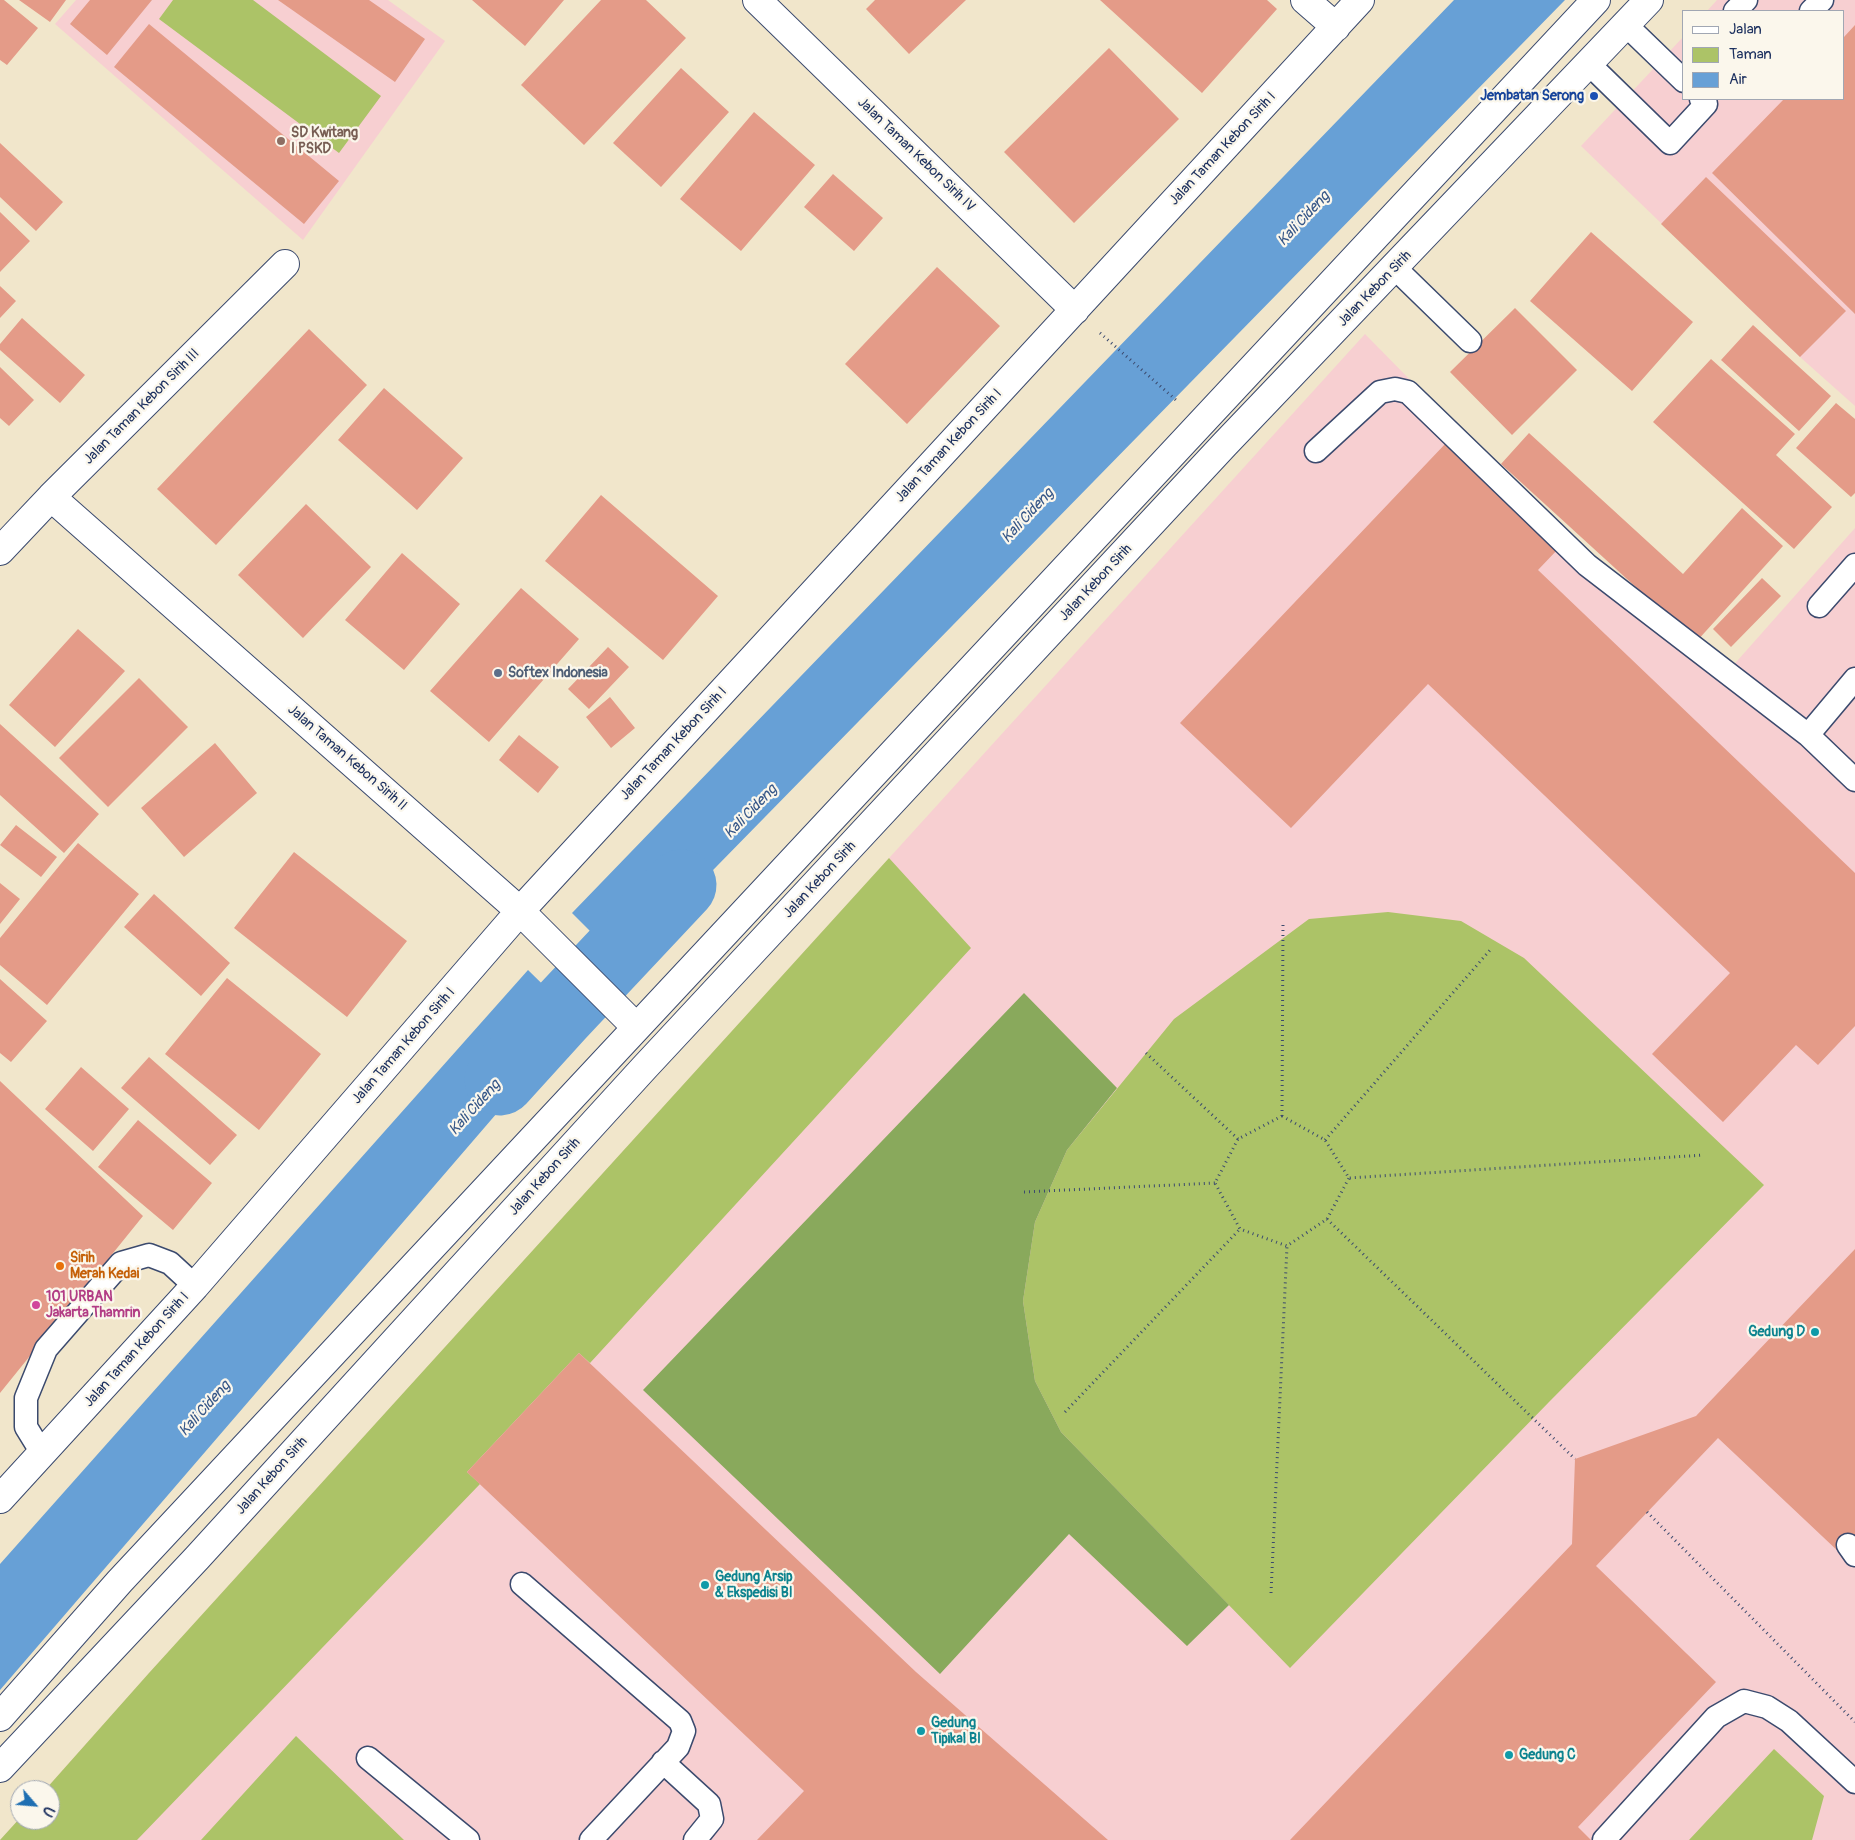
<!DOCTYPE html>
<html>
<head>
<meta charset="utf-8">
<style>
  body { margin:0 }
  #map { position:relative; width:1855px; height:1840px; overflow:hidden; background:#f1e6cb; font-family:Pangolin,sans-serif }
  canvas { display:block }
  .legend { position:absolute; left:1682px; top:10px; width:162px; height:90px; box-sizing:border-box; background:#fbf7ec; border:1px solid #a1a7b3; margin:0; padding:6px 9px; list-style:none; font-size:15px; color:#1b2f5e }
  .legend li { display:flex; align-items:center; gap:10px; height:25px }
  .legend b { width:25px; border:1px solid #a1a7b3 }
  .north { position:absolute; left:10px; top:1780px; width:50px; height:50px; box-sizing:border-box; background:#fbf7ec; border:1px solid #a1a7b3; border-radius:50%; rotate:117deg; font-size:14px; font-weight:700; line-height:20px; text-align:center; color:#1b2f5e }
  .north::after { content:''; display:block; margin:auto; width:18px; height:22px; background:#1f6fb2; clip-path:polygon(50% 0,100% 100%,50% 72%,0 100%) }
</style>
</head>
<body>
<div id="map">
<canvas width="1855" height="1840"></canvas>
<ul class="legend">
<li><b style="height:6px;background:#fff"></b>Jalan</li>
<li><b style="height:14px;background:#acc367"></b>Taman</li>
<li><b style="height:14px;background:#67a0d6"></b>Air</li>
</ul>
<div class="north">U</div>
</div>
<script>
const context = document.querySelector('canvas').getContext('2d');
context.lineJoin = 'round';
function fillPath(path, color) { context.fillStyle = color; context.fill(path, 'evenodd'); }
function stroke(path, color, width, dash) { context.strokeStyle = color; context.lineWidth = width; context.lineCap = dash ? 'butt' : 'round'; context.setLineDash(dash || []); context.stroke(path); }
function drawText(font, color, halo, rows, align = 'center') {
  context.font = font + ' Pangolin,sans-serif'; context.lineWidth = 4.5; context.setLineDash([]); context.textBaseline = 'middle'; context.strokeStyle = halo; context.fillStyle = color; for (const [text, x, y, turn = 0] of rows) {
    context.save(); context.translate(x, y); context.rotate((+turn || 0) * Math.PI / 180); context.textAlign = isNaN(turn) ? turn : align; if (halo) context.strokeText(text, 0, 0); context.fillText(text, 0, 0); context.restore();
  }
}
fillPath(new Path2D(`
  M 76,0 L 388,0 L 445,41 L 303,240 L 55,24 Z
  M 1717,0 L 1855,0 L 1855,406 L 1800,357 L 1581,146 L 1684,36 L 1684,99 L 1844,99 L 1844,11 L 1707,11 Z
  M 1365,334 L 1423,393 L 1722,678 L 1855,528 L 1855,1840 L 0,1840 L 20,1818 L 20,1820 L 50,1820 L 50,1790 L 45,1790 L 149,1673 Z`), '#f7cfd1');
fillPath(new Path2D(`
  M 173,0 L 253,0 L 381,96 L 339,153 L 159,19 Z
  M 889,858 L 971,948 L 590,1363 L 579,1353 L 467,1472 L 480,1484 L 137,1840 L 0,1840 L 20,1818 L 20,1820 L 50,1820 L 50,1790 L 45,1790 L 149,1673 Z
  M 1388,912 L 1461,921 L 1524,958 L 1764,1185 L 1549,1402 L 1290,1668 L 1061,1432 L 1035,1381 L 1023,1301 L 1035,1222 L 1067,1150 L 1174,1019 L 1309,919 Z
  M 296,1736 L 404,1840 L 201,1840 Z
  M 1774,1749 L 1824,1796 L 1812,1840 L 1689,1840 Z`), '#acc367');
fillPath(new Path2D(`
  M 1024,993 L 1117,1088 L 1067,1150 L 1035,1222 L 1023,1301 L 1035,1381 L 1061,1432 L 1229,1605 L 1187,1646 L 1069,1534 L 940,1674 L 643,1390 Z`), '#89a95c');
fillPath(new Path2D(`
  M 1454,0 L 1565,0 L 622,963 L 572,913 Z
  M 528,970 L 578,1019 L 0,1690 L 0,1564 Z`), '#67a0d6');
stroke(new Path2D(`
  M 500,1080 L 559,1015 L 681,885`), '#67a0d6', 71);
fillPath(new Path2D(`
  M 0,0 L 4,0 L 38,28 L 7,65 L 0,60 Z
  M 19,0 L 66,0 L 50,22 Z
  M 90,0 L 152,0 L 107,55 L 70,24 Z
  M 278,0 L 369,0 L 425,39 L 395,82 Z
  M 472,0 L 564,0 L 525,46 Z
  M 601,0 L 646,0 L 686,38 L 584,145 L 521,85 Z
  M 875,0 L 966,0 L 909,54 L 866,9 Z
  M 1100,0 L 1267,0 L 1277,9 L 1202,93 Z
  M 149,24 L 339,181 L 304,224 L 114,67 Z
  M 1855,25 L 1855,314 L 1712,173 L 1784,99 L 1844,99 L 1844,37 Z
  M 1109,48 L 1179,119 L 1074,223 L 1004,152 Z
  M 681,68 L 729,112 L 661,187 L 613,143 Z
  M 754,112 L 815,165 L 741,251 L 680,199 Z
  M 0,143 L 63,202 L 36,231 L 0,197 Z
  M 833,174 L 883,218 L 854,251 L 804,207 Z
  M 1706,177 L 1846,311 L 1800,357 L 1661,224 Z
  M 0,212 L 30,241 L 0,272 Z
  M 1591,232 L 1693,322 L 1632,391 L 1530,301 Z
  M 937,267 L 1000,326 L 907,424 L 845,364 Z
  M 0,286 L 16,301 L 0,318 Z
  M 1515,308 L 1577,370 L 1512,435 L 1450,372 Z
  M 22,318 L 85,375 L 60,403 L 0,350 L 0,344 Z
  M 1753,325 L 1831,396 L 1799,431 L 1721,360 Z
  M 309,329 L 367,385 L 216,545 L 157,489 Z
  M 1711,359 L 1795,434 L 1776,455 L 1832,507 L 1794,549 L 1653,422 Z
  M 0,367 L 34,400 L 9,426 L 0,418 Z
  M 384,388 L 463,458 L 417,510 L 338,440 Z
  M 1836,403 L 1855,419 L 1855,493 L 1851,497 L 1796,448 Z
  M 1529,433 L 1683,574 L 1742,508 L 1783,546 L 1696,642 L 1501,464 Z
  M 1447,442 L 1558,549 L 1538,570 L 1855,873 L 1855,1026 L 1818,1065 L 1796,1045 L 1723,1122 L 1652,1054 L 1730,973 L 1428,684 L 1291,828 L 1180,723 Z
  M 601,495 L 718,596 L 663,660 L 545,561 Z
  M 306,504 L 371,567 L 303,638 L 238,575 Z
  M 402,553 L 460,604 L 404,670 L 345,620 Z
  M 1762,578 L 1781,596 L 1731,647 L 1713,629 Z
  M 521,588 L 579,639 L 489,742 L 430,691 Z
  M 78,629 L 125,671 L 55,747 L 9,705 Z
  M 608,647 L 629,667 L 589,709 L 568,689 Z
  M 139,678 L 188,727 L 108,807 L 59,758 Z
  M 610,697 L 635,728 L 611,748 L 586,717 Z
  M 0,724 L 99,814 L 64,853 L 0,795 Z
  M 519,735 L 559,767 L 538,793 L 499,760 Z
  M 215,743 L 257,793 L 184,857 L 141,808 Z
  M 16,825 L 57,857 L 41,877 L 0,845 Z
  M 78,843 L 139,894 L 47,1005 L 0,965 L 0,938 Z
  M 294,852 L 407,941 L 347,1017 L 234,928 Z
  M 0,883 L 20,899 L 0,924 Z
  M 154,894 L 230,963 L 201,996 L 124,927 Z
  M 227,978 L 321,1054 L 259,1130 L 165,1054 Z
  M 0,979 L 47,1021 L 11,1062 L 0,1053 Z
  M 149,1057 L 237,1135 L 210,1165 L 121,1088 Z
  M 81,1067 L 129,1109 L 93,1151 L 45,1109 Z
  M 0,1081 L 143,1216 L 0,1393 Z
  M 138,1120 L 212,1183 L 173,1230 L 98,1167 Z
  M 1855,1249 L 1855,1537 L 1840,1553 L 1718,1438 L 1596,1566 L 1716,1682 L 1578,1827 L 1591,1840 L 1290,1840 L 1572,1544 L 1575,1459 L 1696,1416 Z
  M 579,1353 L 916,1672 L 1108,1840 L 757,1840 L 804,1791 L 467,1472 Z`), '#e49b88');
const lane = new Path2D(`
  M 1735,11 L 1746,0
  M 1811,11 L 1822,0
  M 1626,25 L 1684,81
  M 1589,64 L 1670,143 L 1706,104 L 1701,99
  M 1395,268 L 1470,341
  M 1316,451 L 1380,392 L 1395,389 L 1408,392 L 1587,565 L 1808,735 L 1855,780
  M 1819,606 L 1855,565
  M 1808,735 L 1855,679
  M 42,1453 L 26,1427 L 26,1398 L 46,1349 L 121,1263 L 149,1255 L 170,1263 L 195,1286
  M 1848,1545 L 1855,1555
  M 522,1584 L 680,1721 L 684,1731 L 678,1747 L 591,1840
  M 368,1758 L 468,1840
  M 663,1762 L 709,1804 L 712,1819 L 695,1840
  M 1604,1840 L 1716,1717 L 1744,1701 L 1767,1707 L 1789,1721 L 1855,1782`);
const street = new Path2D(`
  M 757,0 L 1075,310
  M 1305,0 L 1336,27
  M 51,497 L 520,911 L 636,1027
  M 0,551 L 51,497 L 285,264
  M 0,1499 L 195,1286 L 520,911 L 1360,0`);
const primary = new Path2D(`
  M 0,1717 L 120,1581 L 1596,0
  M 0,1768 L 197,1558 L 644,1068 L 1225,444 L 1649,0`);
stroke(lane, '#3b4a6e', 25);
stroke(street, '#3b4a6e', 30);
stroke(primary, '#3b4a6e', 30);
stroke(new Path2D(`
  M 1100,333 L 1176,400
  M 1146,1053 L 1238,1139
  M 1282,1116 L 1325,1140 L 1349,1178 L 1704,1155
  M 1282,1116 L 1238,1139 L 1215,1183 L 1240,1229 L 1287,1246 L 1327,1219 L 1349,1178
  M 1282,1116 L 1283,923
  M 1325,1140 L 1491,949
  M 1024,1192 L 1215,1183
  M 1327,1219 L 1575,1459
  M 1065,1412 L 1240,1229
  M 1647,1512 L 1855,1722
  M 1271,1593 L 1287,1246`), '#3b4a6e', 3, [1, 4]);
stroke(lane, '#fff', 22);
stroke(street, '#fff', 28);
stroke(primary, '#fff', 28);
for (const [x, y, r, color] of [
  [1594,96,5,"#1a4fb4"],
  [281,141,5,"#8d6e63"],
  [498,673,5,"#5c6f8a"],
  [60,1266,5,"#e8710a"],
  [36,1305,5,"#d1479c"],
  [1815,1332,5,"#0f9aa8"],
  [705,1585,5,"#0f9aa8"],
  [921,1731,5,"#0f9aa8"],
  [1509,1755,5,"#0f9aa8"]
]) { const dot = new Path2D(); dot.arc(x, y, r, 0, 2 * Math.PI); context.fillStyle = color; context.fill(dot); stroke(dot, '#fbf7ec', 2); }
drawText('bold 14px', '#164399', '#fbf7ec', [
  ["Jembatan Serong",1584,96]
], 'right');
drawText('bold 14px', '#785e54', '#fbf7ec', [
  ["SD Kwitang",291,133],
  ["I PSKD",291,149]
], 'left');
drawText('14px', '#1b2f5e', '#fbf7ec', [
  ["Jalan Taman Kebon Sirih I",1223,149,-47],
  ["Jalan Taman Kebon Sirih IV",916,155,44],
  ["Jalan Kebon Sirih",1375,289,-46],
  ["Jalan Taman Kebon Sirih III",142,407,-45],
  ["Jalan Taman Kebon Sirih I",949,446,-47],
  ["Jalan Kebon Sirih",1096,583,-47],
  ["Jalan Taman Kebon Sirih I",674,744,-47],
  ["Jalan Taman Kebon Sirih II",347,758,41],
  ["Jalan Kebon Sirih",820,880,-47],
  ["Jalan Taman Kebon Sirih I",404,1046,-49],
  ["Jalan Kebon Sirih",545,1177,-48],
  ["Jalan Taman Kebon Sirih I",137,1350,-48],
  ["Jalan Kebon Sirih",272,1476,-48]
]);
drawText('bold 14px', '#4e5e75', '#fbf7ec', [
  ["Softex Indonesia",508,673]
], 'left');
drawText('bold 14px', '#c56008', '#fbf7ec', [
  ["Sirih",70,1258],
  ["Merah Kedai",70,1274]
], 'left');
drawText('bold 14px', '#b23c85', '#fbf7ec', [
  ["1O1 URBAN",46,1297],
  ["Jakarta Thamrin",46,1313]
], 'left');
drawText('bold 14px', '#0d838f', '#fbf7ec', [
  ["Gedung D",1805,1332,"right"],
  ["Gedung Arsip",715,1577],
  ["& Ekspedisi BI",715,1593],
  ["Gedung",931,1723],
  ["Tipikal BI",931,1739],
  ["Gedung C",1519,1755]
], 'left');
drawText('italic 15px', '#365788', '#fbf7ec', [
  ["Kali Cideng",1304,219,-47],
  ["Kali Cideng",1028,516,-47],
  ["Kali Cideng",751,812,-46],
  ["Kali Cideng",475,1108,-48],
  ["Kali Cideng",205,1409,-48]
]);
</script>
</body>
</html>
